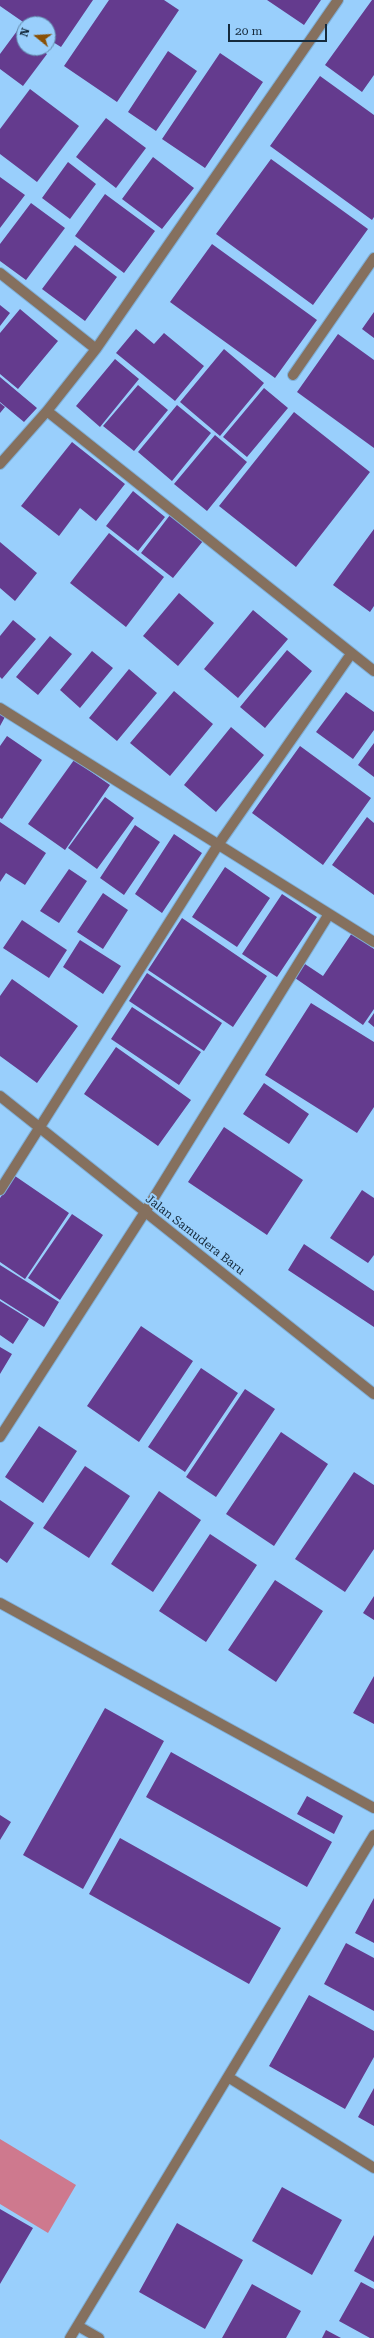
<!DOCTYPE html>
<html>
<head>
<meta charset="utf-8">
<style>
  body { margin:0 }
  #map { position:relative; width:374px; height:2338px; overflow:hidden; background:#99cffc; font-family:"Roboto Serif",serif }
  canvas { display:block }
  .north { position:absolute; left:16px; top:16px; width:40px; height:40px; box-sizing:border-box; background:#99cffc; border:1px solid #648daf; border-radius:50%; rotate:288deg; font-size:11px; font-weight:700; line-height:16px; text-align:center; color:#152a3c }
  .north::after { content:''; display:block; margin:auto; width:14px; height:18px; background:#895005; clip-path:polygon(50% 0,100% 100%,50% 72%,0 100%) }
  .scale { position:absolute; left:228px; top:24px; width:99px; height:18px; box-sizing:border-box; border:2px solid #152a3c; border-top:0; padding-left:5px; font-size:12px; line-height:14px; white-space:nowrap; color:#152a3c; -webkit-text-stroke:3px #99cffc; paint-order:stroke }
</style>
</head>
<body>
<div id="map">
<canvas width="374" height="2338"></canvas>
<div class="north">N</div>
<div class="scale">20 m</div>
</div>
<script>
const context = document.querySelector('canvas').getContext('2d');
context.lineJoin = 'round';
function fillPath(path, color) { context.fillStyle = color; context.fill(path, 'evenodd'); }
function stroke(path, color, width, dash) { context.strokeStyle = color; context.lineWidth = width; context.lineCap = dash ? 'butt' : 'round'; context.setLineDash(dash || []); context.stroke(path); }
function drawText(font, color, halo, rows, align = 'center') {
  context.font = font + ' "Roboto Serif",serif'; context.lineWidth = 4; context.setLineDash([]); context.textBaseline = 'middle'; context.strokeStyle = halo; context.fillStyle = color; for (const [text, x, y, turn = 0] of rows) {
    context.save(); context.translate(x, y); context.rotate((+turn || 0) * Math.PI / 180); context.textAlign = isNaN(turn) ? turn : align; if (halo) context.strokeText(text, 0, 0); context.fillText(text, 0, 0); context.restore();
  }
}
fillPath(new Path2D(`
  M 0,2139 L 76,2185 L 48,2233 L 0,2204 Z`), '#ce798e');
fillPath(new Path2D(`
  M 0,0 L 93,0 L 61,47 L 48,39 L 48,24 L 26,24 L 0,6 Z
  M 109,0 L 164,0 L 179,10 L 117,102 L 64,66 Z
  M 267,0 L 321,0 L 304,25 Z
  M 372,0 L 374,0 L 374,75 L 362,92 L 325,65 Z
  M 17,31 L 24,36 L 24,48 L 39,48 L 47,54 L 23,86 L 0,69 L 0,54 Z
  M 168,51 L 197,71 L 156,131 L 128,112 Z
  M 220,53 L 263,82 L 205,168 L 162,139 Z
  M 320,76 L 374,115 L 374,217 L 372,220 L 270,146 Z
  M 30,89 L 79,126 L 37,182 L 0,154 L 0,129 Z
  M 106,118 L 146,148 L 116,188 L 76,157 Z
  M 153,157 L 194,188 L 162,229 L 122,199 Z
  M 271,159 L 368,229 L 313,305 L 216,234 Z
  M 68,162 L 96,184 L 70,219 L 42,198 Z
  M 0,177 L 25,195 L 0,228 Z
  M 105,194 L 155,231 L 124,273 L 75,236 Z
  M 31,203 L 65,228 L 26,280 L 0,261 L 0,244 Z
  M 212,244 L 317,320 L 275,378 L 170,302 Z
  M 75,245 L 117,277 L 85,321 L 42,289 Z
  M 0,305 L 10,313 L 0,326 Z
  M 20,309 L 58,341 L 18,389 L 0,374 L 0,333 Z
  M 374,312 L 374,338 L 362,329 Z
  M 136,329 L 154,344 L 164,333 L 204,366 L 175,401 L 116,353 Z
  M 338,334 L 374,360 L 374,448 L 297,392 Z
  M 224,349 L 264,383 L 220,436 L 180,402 Z
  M 115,359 L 139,379 L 100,427 L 76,406 Z
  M 0,377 L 37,408 L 24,422 L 0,402 Z
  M 138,385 L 168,410 L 134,451 L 103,426 Z
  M 264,388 L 288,408 L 247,457 L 223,437 Z
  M 0,403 L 5,407 L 0,413 Z
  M 177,405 L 211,433 L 172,481 L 138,452 Z
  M 294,412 L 370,472 L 296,567 L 219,506 Z
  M 215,435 L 247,462 L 207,511 L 174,484 Z
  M 72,442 L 125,484 L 96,521 L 80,508 L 59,536 L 21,506 Z
  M 133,491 L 165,517 L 138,551 L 106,526 Z
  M 170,515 L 203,541 L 173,578 L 141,553 Z
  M 374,529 L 374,606 L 370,612 L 333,585 Z
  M 109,533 L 164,577 L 126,627 L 70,583 Z
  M 0,542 L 37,573 L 15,601 L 0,588 Z
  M 179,593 L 214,623 L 178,666 L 143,636 Z
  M 253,610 L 288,639 L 238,698 L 204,669 Z
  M 13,620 L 36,639 L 2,679 L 0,677 L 0,636 Z
  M 50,636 L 72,654 L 38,695 L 16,677 Z
  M 287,650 L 312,671 L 265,728 L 240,707 Z
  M 92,651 L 113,668 L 80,708 L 60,690 Z
  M 129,669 L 157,693 L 117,741 L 89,718 Z
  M 174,691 L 213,724 L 170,776 L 130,743 Z
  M 346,692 L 374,712 L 374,730 L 353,759 L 316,732 Z
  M 0,712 L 6,715 L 0,726 Z
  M 231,727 L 264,755 L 216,812 L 184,785 Z
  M 7,736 L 42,760 L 2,819 L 0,818 L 0,746 Z
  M 374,743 L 374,777 L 358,765 Z
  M 300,746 L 371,798 L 323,865 L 252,813 Z
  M 74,760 L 110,785 L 65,850 L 28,824 Z
  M 105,797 L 134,818 L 97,869 L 68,848 Z
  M 367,817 L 374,823 L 374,895 L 332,865 Z
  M 0,822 L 46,853 L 25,885 L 6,873 L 0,882 Z
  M 135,825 L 160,842 L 124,895 L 100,878 Z
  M 174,834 L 202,853 L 162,913 L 135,894 Z
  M 225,867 L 270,898 L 237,947 L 192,917 Z
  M 69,869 L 87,881 L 59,923 L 40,911 Z
  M 103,893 L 128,910 L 103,949 L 77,932 Z
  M 282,894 L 317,917 L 277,977 L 242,954 Z
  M 182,918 L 267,976 L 233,1027 L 148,970 Z
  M 22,920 L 67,950 L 49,978 L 3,948 Z
  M 352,933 L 374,949 L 374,1009 L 363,1025 L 295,978 L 305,964 L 323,976 Z
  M 80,940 L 121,966 L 103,994 L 63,967 Z
  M 147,973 L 222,1023 L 204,1051 L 129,1001 Z
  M 12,979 L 78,1026 L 37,1083 L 0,1056 L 0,996 Z
  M 311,1003 L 374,1042 L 374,1107 L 357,1133 L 265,1075 Z
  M 132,1007 L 201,1052 L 179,1085 L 111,1039 Z
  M 374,1013 L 374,1027 L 368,1022 Z
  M 116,1047 L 191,1100 L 158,1146 L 84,1094 Z
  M 264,1083 L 309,1114 L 289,1144 L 243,1114 Z
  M 224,1127 L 303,1180 L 267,1235 L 188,1182 Z
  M 15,1176 L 69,1213 L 25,1279 L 0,1262 L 0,1198 Z
  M 362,1190 L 374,1198 L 374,1255 L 368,1263 L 330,1238 Z
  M 72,1214 L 103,1235 L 60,1300 L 28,1278 Z
  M 304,1244 L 374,1291 L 374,1327 L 288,1270 Z
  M 0,1265 L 59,1302 L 44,1327 L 0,1299 Z
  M 0,1301 L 29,1319 L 13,1344 L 0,1335 Z
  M 141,1326 L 193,1361 L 139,1442 L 87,1406 Z
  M 0,1347 L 12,1354 L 0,1374 Z
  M 201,1368 L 238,1393 L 185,1472 L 148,1447 Z
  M 245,1389 L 275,1409 L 216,1497 L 186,1477 Z
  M 39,1426 L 77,1451 L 43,1503 L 5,1477 Z
  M 281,1432 L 328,1464 L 274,1546 L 226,1514 Z
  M 85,1466 L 130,1496 L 89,1558 L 43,1528 Z
  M 354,1472 L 374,1485 L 374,1549 L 345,1592 L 295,1559 Z
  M 159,1491 L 201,1520 L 153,1592 L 111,1564 Z
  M 0,1500 L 34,1523 L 7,1563 L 0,1558 Z
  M 210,1534 L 257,1565 L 206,1642 L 159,1611 Z
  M 275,1580 L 323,1611 L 276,1682 L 228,1650 Z
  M 374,1596 L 374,1620 L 363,1613 Z
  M 374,1676 L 374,1724 L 353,1713 Z
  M 105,1708 L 164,1741 L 83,1889 L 23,1855 Z
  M 171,1752 L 332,1842 L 307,1887 L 146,1797 Z
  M 307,1796 L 343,1816 L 334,1834 L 297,1814 Z
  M 0,1815 L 11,1822 L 0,1840 Z
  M 120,1838 L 281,1928 L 249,1984 L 89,1894 Z
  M 374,1898 L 374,1943 L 355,1933 Z
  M 346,1943 L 374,1958 L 374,2011 L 324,1984 Z
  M 309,1995 L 374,2031 L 374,2057 L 345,2109 L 269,2066 Z
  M 374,2088 L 374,2126 L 358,2117 Z
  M 282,2187 L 342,2220 L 312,2275 L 252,2241 Z
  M 0,2209 L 33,2228 L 0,2284 Z
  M 177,2223 L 243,2260 L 205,2329 L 139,2292 Z
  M 374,2235 L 374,2282 L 354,2271 Z
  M 361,2282 L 374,2289 L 374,2338 L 370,2338 L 339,2321 Z
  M 252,2284 L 301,2311 L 286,2338 L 222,2338 Z
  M 326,2330 L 341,2338 L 322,2338 Z`), '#643b8e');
const minor = new Path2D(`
  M 0,273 L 96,349
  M 293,375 L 374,258
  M 47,411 L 374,671
  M 0,464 L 47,411 L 96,349 L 338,0
  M 0,708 L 374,942
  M 0,1096 L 374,1394
  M 0,1190 L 218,845 L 351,654
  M 0,1437 L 145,1212 L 329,914
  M 0,1603 L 374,1808
  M 228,2077 L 374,2168
  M 78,2326 L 99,2338
  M 70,2338 L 374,1835`);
stroke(minor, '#7faed6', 12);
stroke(minor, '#85705e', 10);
drawText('12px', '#152a3c', '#99cffc', [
  ["Jalan Samudera Baru",195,1235,38]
]);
</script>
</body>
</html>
